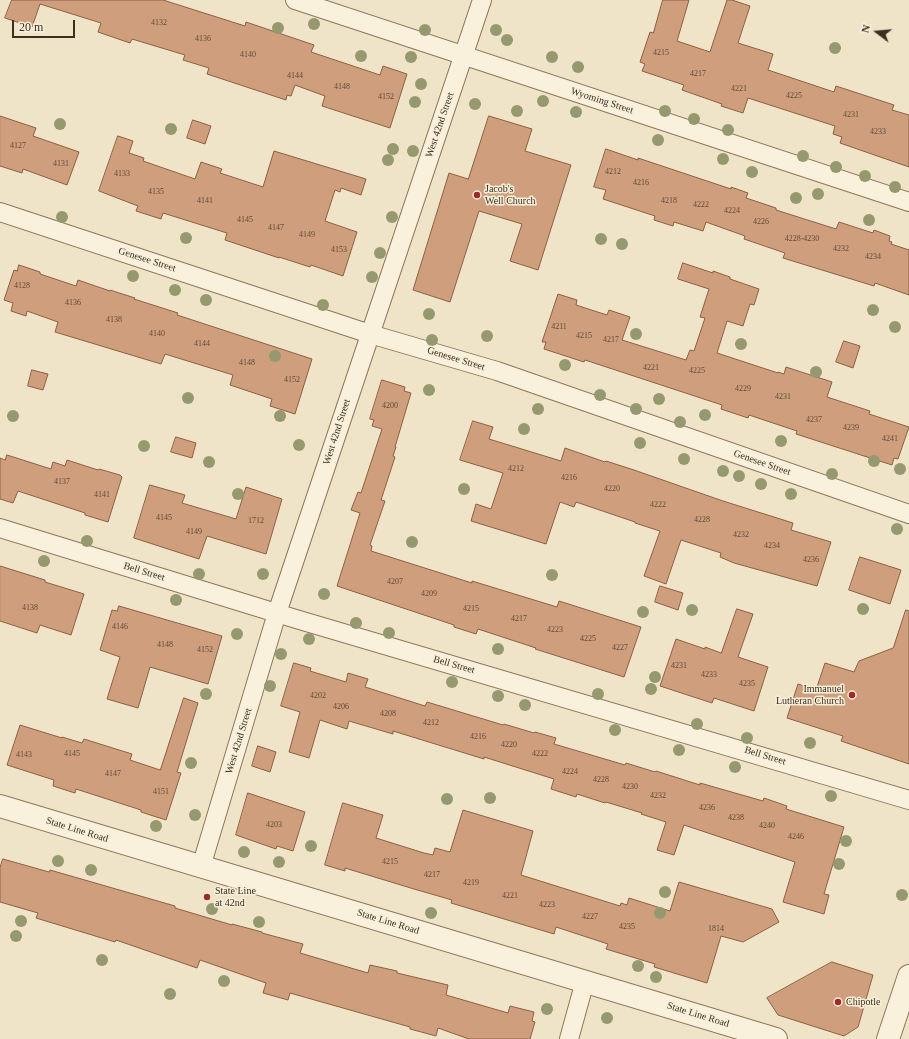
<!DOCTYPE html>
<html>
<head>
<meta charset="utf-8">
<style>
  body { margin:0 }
  #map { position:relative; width:909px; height:1039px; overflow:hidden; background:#f0e4c8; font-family:Georgia,serif }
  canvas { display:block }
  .north { position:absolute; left:857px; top:12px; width:40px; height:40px; -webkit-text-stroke:3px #f7eed8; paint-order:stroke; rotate:286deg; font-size:11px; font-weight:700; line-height:16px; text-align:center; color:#3d2e20 }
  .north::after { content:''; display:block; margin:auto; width:14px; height:18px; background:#3d2e20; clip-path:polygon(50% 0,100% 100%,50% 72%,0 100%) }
  .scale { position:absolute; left:12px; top:20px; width:63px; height:18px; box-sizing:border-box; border:2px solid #3d2e20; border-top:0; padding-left:5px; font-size:12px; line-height:14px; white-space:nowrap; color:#3d2e20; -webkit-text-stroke:3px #f7eed8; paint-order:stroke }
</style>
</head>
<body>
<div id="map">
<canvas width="909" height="1039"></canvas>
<div class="north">N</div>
<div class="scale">20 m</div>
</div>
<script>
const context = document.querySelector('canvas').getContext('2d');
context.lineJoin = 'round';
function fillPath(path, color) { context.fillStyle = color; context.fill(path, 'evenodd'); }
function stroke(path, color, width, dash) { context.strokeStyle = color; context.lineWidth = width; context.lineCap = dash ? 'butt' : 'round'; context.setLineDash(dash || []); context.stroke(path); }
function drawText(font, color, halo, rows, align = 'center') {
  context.font = font + ' Georgia,serif'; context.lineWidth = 3; context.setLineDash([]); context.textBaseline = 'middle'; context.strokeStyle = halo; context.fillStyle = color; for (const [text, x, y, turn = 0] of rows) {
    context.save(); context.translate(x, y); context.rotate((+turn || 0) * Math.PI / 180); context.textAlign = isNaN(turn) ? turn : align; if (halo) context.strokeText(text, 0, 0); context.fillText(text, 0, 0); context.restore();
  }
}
const building = new Path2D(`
  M 12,0 L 163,0 L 245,26 L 246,22 L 314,45 L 311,52 L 380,75 L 383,66 L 407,74 L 390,128 L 322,106 L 325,96 L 295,85 L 291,96 L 287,95 L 286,100 L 207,74 L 209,68 L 183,60 L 185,55 L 132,39 L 130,43 L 98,32 L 101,23 L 40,4 L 32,27 L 5,18 Z
  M 663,0 L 689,0 L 677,41 L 710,52 L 727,0 L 732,0 L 750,6 L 738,43 L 773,54 L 768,70 L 834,92 L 836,86 L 894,105 L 892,110 L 909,115 L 909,167 L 840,143 L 842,137 L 833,134 L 835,126 L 748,98 L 743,113 L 721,106 L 722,104 L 682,90 L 684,85 L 642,71 L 645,64 L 640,62 L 650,32 L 653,33 Z
  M 0,116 L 36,128 L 33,136 L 79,152 L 67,185 L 23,169 L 22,173 L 0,166 Z
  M 489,116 L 532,129 L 525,151 L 571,165 L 538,270 L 510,261 L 522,224 L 479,211 L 450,302 L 413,290 L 449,173 L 468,179 Z
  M 193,120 L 211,126 L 205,144 L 187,138 Z
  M 118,136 L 133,141 L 129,153 L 144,158 L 143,161 L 195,179 L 201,162 L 222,169 L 220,173 L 263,187 L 274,151 L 366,179 L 361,195 L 341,188 L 340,192 L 335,190 L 325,221 L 357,232 L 343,276 L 311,265 L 310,267 L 279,257 L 279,258 L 225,240 L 227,233 L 163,213 L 161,219 L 136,211 L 138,206 L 99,191 Z
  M 606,149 L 638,160 L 638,158 L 731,189 L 731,187 L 748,193 L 746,198 L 776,208 L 776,210 L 836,229 L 839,222 L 873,233 L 874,230 L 890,236 L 889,241 L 892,242 L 891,244 L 909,250 L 909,295 L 875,283 L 874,286 L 783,258 L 785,253 L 744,239 L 745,236 L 706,222 L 703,231 L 674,222 L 673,226 L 654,220 L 655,216 L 603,199 L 606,190 L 594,187 Z
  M 683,263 L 713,273 L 713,271 L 730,277 L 730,279 L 759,289 L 754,305 L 750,304 L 743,326 L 727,321 L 717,353 L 778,373 L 778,372 L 784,374 L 786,367 L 832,382 L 827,397 L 870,411 L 869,414 L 909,427 L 898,459 L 894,458 L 892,465 L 796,434 L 797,431 L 749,415 L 748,418 L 721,409 L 722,405 L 585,360 L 584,362 L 544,349 L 546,342 L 542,342 L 558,294 L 577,300 L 576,305 L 607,315 L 609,310 L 630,317 L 622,340 L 686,360 L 690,350 L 694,351 L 705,318 L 700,317 L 709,289 L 678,279 Z
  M 19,265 L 40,272 L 40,274 L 76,286 L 78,280 L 110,291 L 110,290 L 135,298 L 134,299 L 178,313 L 177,315 L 312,359 L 295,414 L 270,406 L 272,399 L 230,385 L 233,375 L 165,354 L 161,364 L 55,332 L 58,322 L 27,311 L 26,316 L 11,311 L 13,303 L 4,300 L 14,270 L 17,271 Z
  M 844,341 L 860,346 L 853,368 L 836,362 Z
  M 32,370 L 48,374 L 43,390 L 28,386 Z
  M 382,380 L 405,387 L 404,391 L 411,393 L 395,447 L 396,447 L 393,456 L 395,457 L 381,500 L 385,501 L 370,545 L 372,546 L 371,551 L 472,583 L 472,581 L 557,607 L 559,601 L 641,627 L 624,677 L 535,649 L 536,648 L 478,629 L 476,634 L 454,627 L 454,625 L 337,586 L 360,513 L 351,510 L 358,492 L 361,493 L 382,429 L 372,426 L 374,420 L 370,419 Z
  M 473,421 L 493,427 L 489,439 L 561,461 L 565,448 L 605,462 L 606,461 L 634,470 L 723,501 L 793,523 L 791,530 L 831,542 L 817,586 L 734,563 L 720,557 L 721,553 L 681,540 L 666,584 L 644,576 L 660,531 L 635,523 L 635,522 L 576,502 L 574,507 L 560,502 L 546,544 L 471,521 L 476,504 L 491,509 L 503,473 L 460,460 Z
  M 176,437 L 196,443 L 192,458 L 171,452 Z
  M 7,455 L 51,469 L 53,462 L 65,466 L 67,460 L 98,470 L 99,469 L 120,475 L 122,477 L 108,522 L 85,515 L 85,513 L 18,491 L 13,503 L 0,499 L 0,458 L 5,460 Z
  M 150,485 L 185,495 L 182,503 L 236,519 L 246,487 L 282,499 L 266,554 L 207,536 L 199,559 L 134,538 Z
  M 860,557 L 901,570 L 890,604 L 849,590 Z
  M 0,566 L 45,580 L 45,582 L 84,594 L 71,635 L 40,625 L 37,633 L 0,621 Z
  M 660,586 L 683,593 L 678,610 L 655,602 Z
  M 119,606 L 222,636 L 208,684 L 150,667 L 138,708 L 107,699 L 120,657 L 100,650 L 112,610 L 117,611 Z
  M 737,609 L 753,614 L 738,657 L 768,667 L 754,711 L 714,698 L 712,703 L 660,686 L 676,639 L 705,649 L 705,647 L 721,653 Z
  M 906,610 L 909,611 L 909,764 L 841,741 L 843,736 L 787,718 L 798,684 L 816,690 L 825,663 L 854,672 L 859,661 L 893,648 Z
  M 294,663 L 311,668 L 310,671 L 346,682 L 348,673 L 368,679 L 365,687 L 425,706 L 427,702 L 503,725 L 504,724 L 534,733 L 535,732 L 556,738 L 554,744 L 625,765 L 626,763 L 655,772 L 656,771 L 700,785 L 700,783 L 763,801 L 764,798 L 787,806 L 786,809 L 844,827 L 824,894 L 829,895 L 824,914 L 783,902 L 795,862 L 684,825 L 674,855 L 657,850 L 666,822 L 641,814 L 642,813 L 606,802 L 605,803 L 577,794 L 576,797 L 551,789 L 554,779 L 484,757 L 484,759 L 393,731 L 393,734 L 349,721 L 347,729 L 320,720 L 309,758 L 289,752 L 300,712 L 281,706 Z
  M 184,698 L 198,703 L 177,772 L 181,773 L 166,820 L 141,812 L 141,810 L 76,789 L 75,793 L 53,786 L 54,780 L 7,765 L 20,725 L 62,738 L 62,737 L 82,743 L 84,739 L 132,754 L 130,760 L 160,770 Z
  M 258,746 L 276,752 L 270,772 L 252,766 Z
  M 248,793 L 305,812 L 293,851 L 277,846 L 276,849 L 236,835 Z
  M 343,803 L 383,815 L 376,838 L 424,853 L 433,855 L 435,848 L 450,852 L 463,810 L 533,831 L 521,875 L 620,906 L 621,903 L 627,905 L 629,898 L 670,911 L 679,882 L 772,909 L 779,922 L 743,942 L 721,936 L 707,983 L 654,967 L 655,964 L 606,949 L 608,944 L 556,927 L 554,934 L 451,903 L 452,900 L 414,889 L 345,868 L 345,871 L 325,865 Z
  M 3,859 L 49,872 L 50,870 L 175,906 L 175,908 L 232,925 L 232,924 L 262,932 L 262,933 L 303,944 L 300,953 L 368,973 L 370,965 L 397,971 L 397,973 L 448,985 L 446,995 L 508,1013 L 510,1006 L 534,1012 L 532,1021 L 535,1022 L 530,1039 L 469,1039 L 438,1028 L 436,1036 L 410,1029 L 410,1027 L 290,993 L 288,1000 L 263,993 L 266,983 L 200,960 L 197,968 L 116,940 L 115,942 L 36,918 L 38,913 L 0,902 L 0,868 Z
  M 832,962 L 873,975 L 858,1027 L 844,1036 L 778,1015 L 767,998 Z`);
fillPath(building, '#cf9f7d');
stroke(building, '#8d5f41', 1);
const minor = new Path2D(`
  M 295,0 L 909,202
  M 0,212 L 370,334 L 497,371 L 909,514
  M 0,528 L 296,619 L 909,800
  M 201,867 L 277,613 L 482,0
  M 569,1039 L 585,981`);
const tertiary = new Path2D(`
  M 0,806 L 776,1039
  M 888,1039 L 909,976`);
stroke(minor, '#8d765c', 20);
stroke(tertiary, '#8d765c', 24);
stroke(minor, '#faf1dc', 18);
stroke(tertiary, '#faf1dc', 22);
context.fillStyle = '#96986f';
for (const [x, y] of [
  [314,24],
  [278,28],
  [425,30],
  [496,30],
  [507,40],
  [835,48],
  [361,56],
  [411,57],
  [552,57],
  [578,67],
  [421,84],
  [543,101],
  [415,102],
  [475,104],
  [517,111],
  [665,111],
  [576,112],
  [694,119],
  [60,124],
  [171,129],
  [728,130],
  [658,140],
  [393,149],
  [413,151],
  [803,156],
  [723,159],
  [388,160],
  [836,167],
  [752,172],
  [865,176],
  [895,187],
  [818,194],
  [796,198],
  [62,217],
  [392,217],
  [869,220],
  [186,238],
  [601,239],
  [622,244],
  [380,253],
  [133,276],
  [372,277],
  [175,290],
  [206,300],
  [323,305],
  [873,310],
  [429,314],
  [895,327],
  [636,334],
  [487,336],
  [432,340],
  [741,344],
  [275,356],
  [565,365],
  [816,372],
  [429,390],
  [600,395],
  [188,398],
  [659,399],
  [538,409],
  [636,409],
  [705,415],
  [13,416],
  [280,416],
  [680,422],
  [524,429],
  [781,441],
  [640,443],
  [299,445],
  [144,446],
  [684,459],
  [874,461],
  [209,462],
  [900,469],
  [723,471],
  [832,474],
  [739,476],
  [761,484],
  [464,489],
  [238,494],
  [791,494],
  [897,529],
  [87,541],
  [412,542],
  [44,561],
  [199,574],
  [263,574],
  [552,575],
  [324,594],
  [176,600],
  [863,609],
  [692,610],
  [643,612],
  [356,623],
  [389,633],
  [237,634],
  [309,639],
  [498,649],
  [281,654],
  [655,677],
  [452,682],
  [270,686],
  [651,689],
  [206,694],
  [598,694],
  [498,696],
  [525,705],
  [697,724],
  [615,730],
  [747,738],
  [810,743],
  [679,750],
  [191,763],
  [735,767],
  [831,796],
  [490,798],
  [447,799],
  [195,815],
  [156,826],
  [846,841],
  [311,846],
  [244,852],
  [58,861],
  [279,862],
  [839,864],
  [91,870],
  [665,892],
  [902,895],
  [212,909],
  [431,913],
  [660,913],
  [21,921],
  [259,922],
  [16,936],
  [102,960],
  [638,966],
  [656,977],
  [224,981],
  [170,994],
  [547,1009],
  [607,1018]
]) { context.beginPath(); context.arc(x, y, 6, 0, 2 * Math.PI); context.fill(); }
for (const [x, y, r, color] of [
  [477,195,4,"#9e2a2b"],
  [852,695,4,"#9e2a2b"],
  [207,897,4,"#9e2a2b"],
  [838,1002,4,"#9e2a2b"]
]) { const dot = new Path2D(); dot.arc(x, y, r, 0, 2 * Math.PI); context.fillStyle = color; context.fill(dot); stroke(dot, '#f7eed8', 1.5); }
drawText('8px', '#624a37', null, [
  ["4132",159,23],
  ["4136",203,39],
  ["4215",661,53],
  ["4140",248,55],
  ["4217",698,74],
  ["4144",295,76],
  ["4148",342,87],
  ["4221",739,89],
  ["4225",794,96],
  ["4152",386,97],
  ["4231",851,115],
  ["4233",878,132],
  ["4127",18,146],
  ["4131",61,164],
  ["4212",613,172],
  ["4133",122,174],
  ["4216",641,183],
  ["4135",156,192],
  ["4141",205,201],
  ["4218",669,201],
  ["4222",701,205],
  ["4224",732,211],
  ["4145",245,220],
  ["4226",761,222],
  ["4147",276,228],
  ["4149",307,235],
  ["4228-4230",802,239],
  ["4232",841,249],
  ["4153",339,250],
  ["4234",873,257],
  ["4128",22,286],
  ["4136",73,303],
  ["4138",114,320],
  ["4211",559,327],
  ["4140",157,334],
  ["4215",584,336],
  ["4217",611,340],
  ["4144",202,344],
  ["4148",247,363],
  ["4221",651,368],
  ["4225",697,371],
  ["4152",292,380],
  ["4229",743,389],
  ["4231",783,397],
  ["4200",390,406],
  ["4237",814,420],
  ["4239",851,428],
  ["4241",890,439],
  ["4212",516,469],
  ["4216",569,478],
  ["4137",62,482],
  ["4220",612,489],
  ["4141",102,495],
  ["4222",658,505],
  ["4145",164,518],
  ["4228",702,520],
  ["1712",256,521],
  ["4149",194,532],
  ["4232",741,535],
  ["4234",772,546],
  ["4236",811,560],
  ["4207",395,582],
  ["4209",429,594],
  ["4138",30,608],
  ["4215",471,609],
  ["4217",519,619],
  ["4146",120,627],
  ["4223",555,630],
  ["4225",588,639],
  ["4148",165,645],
  ["4227",620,648],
  ["4152",205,650],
  ["4231",679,666],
  ["4233",709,675],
  ["4235",747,684],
  ["4202",318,696],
  ["4206",341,707],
  ["4208",388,714],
  ["4212",431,723],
  ["4216",478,737],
  ["4220",509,745],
  ["4145",72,754],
  ["4222",540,754],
  ["4143",24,755],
  ["4224",570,772],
  ["4147",113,774],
  ["4228",601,780],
  ["4230",630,787],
  ["4151",161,792],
  ["4232",658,796],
  ["4236",707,808],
  ["4238",736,818],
  ["4203",274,825],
  ["4240",767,826],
  ["4246",796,837],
  ["4215",390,862],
  ["4217",432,875],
  ["4219",471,883],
  ["4221",510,896],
  ["4223",547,905],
  ["4227",590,917],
  ["4235",627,927],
  ["1814",716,929]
]);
drawText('10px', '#3d2e20', '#f7eed8', [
  ["Wyoming Street",602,101,18],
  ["West 42nd Street",440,125,-71],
  ["Genesee Street",147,260,18],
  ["Genesee Street",456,359,17],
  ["West 42nd Street",337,432,-72],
  ["Genesee Street",762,463,19],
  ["Bell Street",144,572,17],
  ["Bell Street",454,665,16],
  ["West 42nd Street",239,741,-73],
  ["Bell Street",765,756,17],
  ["State Line Road",77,830,17],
  ["State Line Road",388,922,17],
  ["State Line Road",698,1015,17]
]);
drawText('10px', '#3d2e20', '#f7eed8', [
  ["Jacob's",485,189],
  ["Well Church",485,201],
  ["Immanuel",844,689,"right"],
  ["Lutheran Church",844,701,"right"],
  ["State Line",215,891],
  ["at 42nd",215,903],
  ["Chipotle",846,1002]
], 'left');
</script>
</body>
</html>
